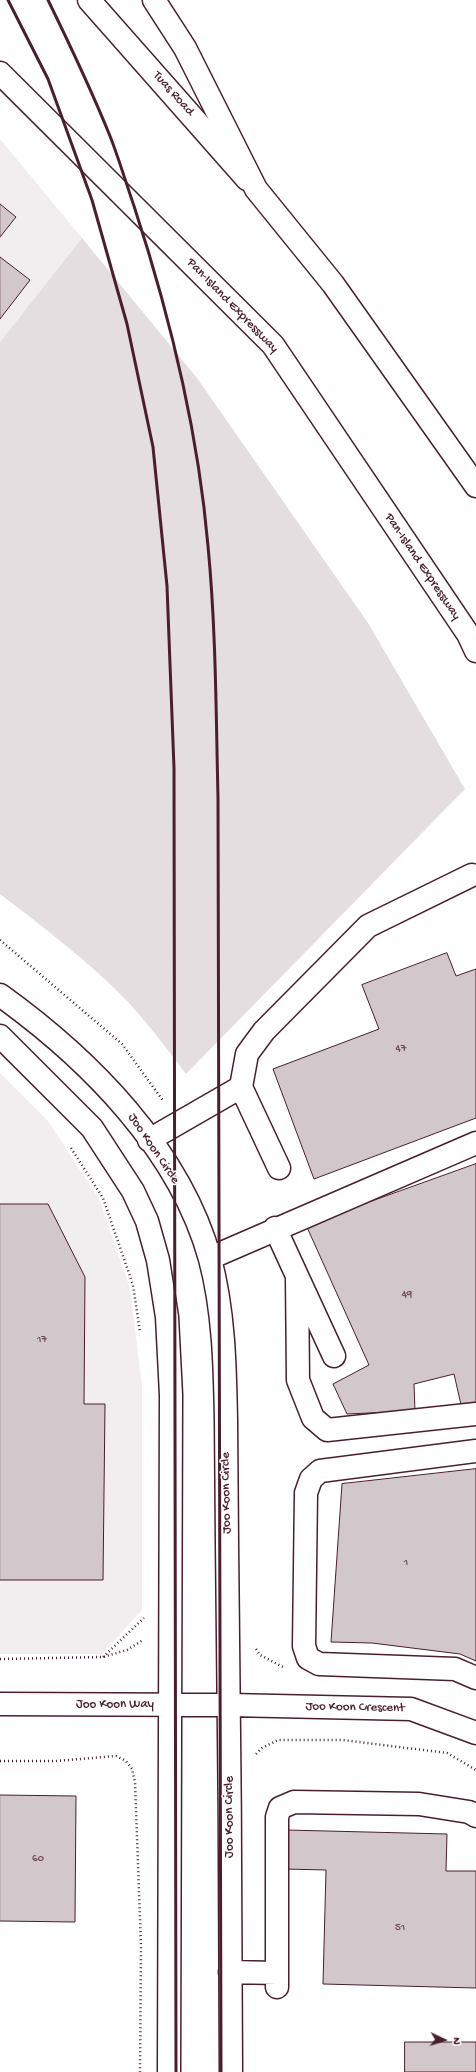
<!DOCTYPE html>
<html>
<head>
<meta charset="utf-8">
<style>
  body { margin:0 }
  #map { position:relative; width:476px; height:2072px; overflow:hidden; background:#fff; font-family:"Gochi Hand",sans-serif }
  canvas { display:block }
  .north { position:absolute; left:424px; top:2020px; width:40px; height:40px; -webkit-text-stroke:3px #fff; paint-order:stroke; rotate:94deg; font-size:11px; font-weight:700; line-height:16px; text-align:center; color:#4a1f2b }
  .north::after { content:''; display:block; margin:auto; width:14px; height:18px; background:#4a1f2b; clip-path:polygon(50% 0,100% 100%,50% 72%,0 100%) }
</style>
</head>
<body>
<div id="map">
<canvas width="476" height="2072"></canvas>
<div class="north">N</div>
</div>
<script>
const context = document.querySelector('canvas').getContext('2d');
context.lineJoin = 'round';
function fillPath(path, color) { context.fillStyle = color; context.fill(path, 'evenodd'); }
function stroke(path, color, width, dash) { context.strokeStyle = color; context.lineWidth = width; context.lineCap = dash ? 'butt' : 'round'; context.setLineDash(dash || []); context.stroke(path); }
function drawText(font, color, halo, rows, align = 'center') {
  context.font = font + ' "Gochi Hand",sans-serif'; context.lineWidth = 3; context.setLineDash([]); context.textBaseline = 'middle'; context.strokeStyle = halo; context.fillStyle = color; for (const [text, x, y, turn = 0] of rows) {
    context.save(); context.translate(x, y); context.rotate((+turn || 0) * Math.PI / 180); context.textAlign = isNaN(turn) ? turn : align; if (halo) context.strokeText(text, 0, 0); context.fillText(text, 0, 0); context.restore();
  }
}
fillPath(new Path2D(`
  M 0,139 L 82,238 L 0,342 Z
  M 0,1073 L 48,1121 L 99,1199 L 130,1288 L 142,1386 L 142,1610 L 102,1654 L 0,1654 Z`), '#f2eeef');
fillPath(new Path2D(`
  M 82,238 L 197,378 L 368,623 L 465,789 L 186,1074 C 168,1050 149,1025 129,1003 C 90,962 44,928 0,894 L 0,342 Z`), '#e5dee0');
const building = new Path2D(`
  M 0,204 L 16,217 L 0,237 Z
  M 0,257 L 30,280 L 0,319 Z
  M 447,953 L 456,976 L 476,969 L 476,1118 L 314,1179 L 273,1069 L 379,1029 L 362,985 Z
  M 476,1164 L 476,1405 L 462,1409 L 454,1374 L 414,1384 L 415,1411 L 347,1414 L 333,1384 L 369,1365 L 306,1225 Z
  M 0,1204 L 48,1204 L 85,1277 L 84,1404 L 105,1404 L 103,1580 L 0,1580 Z
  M 476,1469 L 476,1661 L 460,1654 L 372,1643 L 331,1642 L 342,1484 Z
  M 0,1795 L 76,1796 L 75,1922 L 0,1921 Z
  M 286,1830 L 447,1834 L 446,1871 L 476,1871 L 476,1988 L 323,1984 L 326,1870 L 285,1869 Z
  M 405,2042 L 476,2042 L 476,2072 L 405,2072 Z`);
fillPath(building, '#d2c7cb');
stroke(building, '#4a1f2b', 1);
const minor = new Path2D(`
  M 0,995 C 89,1059 180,1150 210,1259 C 224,1311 225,1367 226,1420 C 226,1461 227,1502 227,1543 C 230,1719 230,1896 231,2072
  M 0,1036 L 92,1128 L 133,1191 L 147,1221 L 158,1260 L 167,1317 L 171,1395 L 169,2072
  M 149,1140 L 241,1087
  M 279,1168 L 241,1087 L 247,1054 L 264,1031 L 368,926 L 472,875
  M 275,1228 L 334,1356
  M 210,1258 L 476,1143
  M 297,1277 L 298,1380 L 313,1418 L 327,1430 L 476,1414
  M 476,1451 L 320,1471 L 311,1479 L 306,1493 L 304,1646 L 308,1658 L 319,1664 L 455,1669 L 476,1678
  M 0,1704 L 230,1705 L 411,1709 L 476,1733
  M 230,1972 L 277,1973
  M 277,1987 L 277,1817 L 280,1808 L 294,1802 L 419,1804 L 469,1812 L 476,1816`);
const major = new Path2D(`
  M 89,0 L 247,179`);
const highway = new Path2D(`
  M 154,0 L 185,48 L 256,189 L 333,284 L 476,486
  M 0,73 L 273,345 L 468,634 L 476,651`);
stroke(minor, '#4a1f2b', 25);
stroke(major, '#4a1f2b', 25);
stroke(highway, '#4a1f2b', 25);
stroke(new Path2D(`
  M 0,940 L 122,1044 L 164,1102
  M 71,1148 L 103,1198 L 133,1285 L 140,1332
  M 256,1649 L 260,1655 L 283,1667
  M 103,1657 L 144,1618
  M 0,1659 L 103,1657 L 127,1650 L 143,1640
  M 256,1754 L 262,1748 L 278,1740 L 343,1740 L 447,1753 L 476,1770
  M 0,1761 L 56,1761 L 116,1756 L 126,1761 L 132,1769 L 135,1782 L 141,1946 L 140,2072`), '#4a1f2b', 2.5, [1, 3]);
stroke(minor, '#fff', 22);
stroke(major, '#fff', 22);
stroke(highway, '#fff', 22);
stroke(new Path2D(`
  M 8,0 L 48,79 L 92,200 L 127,324 L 153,447 L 167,586 L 174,768 L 176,2072
  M 48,0 C 70,45 91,89 110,136 C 119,159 126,183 134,206 C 170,316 198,430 208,546 C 216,629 216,714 218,798 L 221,2072`), '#4a1f2b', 3);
drawText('11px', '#6c4953', null, [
  ["47",401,1049],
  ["49",407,1295],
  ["17",42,1340],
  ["1",406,1563],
  ["60",38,1859],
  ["51",400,1928]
]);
drawText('13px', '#4a1f2b', '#fff', [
  ["Tuas Road",173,94,48],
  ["Pan-Island Expressway",232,306,46],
  ["Pan-Island Expressway",422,567,56],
  ["Joo Koon Circle",153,1149,56],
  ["Joo Koon Circle",227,1493,-91],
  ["Joo Koon Way",115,1705],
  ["Joo Koon Crescent",355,1708,1],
  ["Joo Koon Circle",230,1817,-90]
]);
</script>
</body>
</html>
